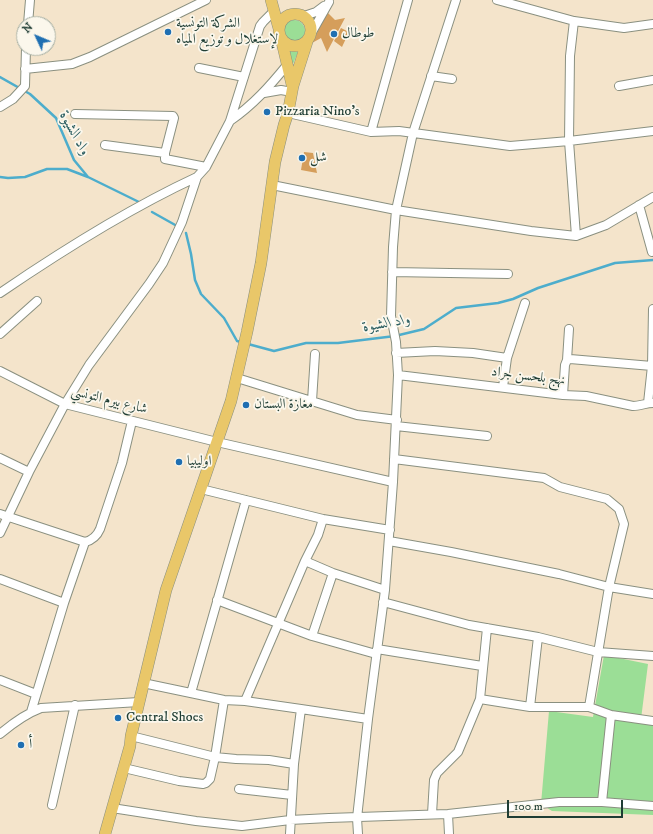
<!DOCTYPE html>
<html>
<head>
<meta charset="utf-8">
<style>
  body { margin:0 }
  #map { position:relative; width:653px; height:834px; overflow:hidden; background:#f4e4cb; font-family:"IM FELL DW Pica",serif }
  canvas { display:block }
  .north { position:absolute; left:16px; top:16px; width:40px; height:40px; box-sizing:border-box; background:#fbf7ec; border:1px solid #a3ada2; border-radius:50%; rotate:314deg; font-size:11px; font-weight:700; line-height:16px; text-align:center; color:#1f3d34 }
  .north::after { content:''; display:block; margin:auto; width:14px; height:18px; background:#1f6fb2; clip-path:polygon(50% 0,100% 100%,50% 72%,0 100%) }
  .scale { position:absolute; left:507px; top:800px; width:116px; height:18px; box-sizing:border-box; border:2px solid #1f3d34; border-top:0; padding-left:5px; font-size:12px; line-height:14px; white-space:nowrap; color:#1f3d34; -webkit-text-stroke:3px #fbf7ec; paint-order:stroke }
</style>
</head>
<body>
<div id="map">
<canvas width="653" height="834"></canvas>
<div class="north">N</div>
<div class="scale">100 m</div>
</div>
<script>
const context = document.querySelector('canvas').getContext('2d');
context.lineJoin = 'round';
function fillPath(path, color) { context.fillStyle = color; context.fill(path, 'evenodd'); }
function stroke(path, color, width, dash) { context.strokeStyle = color; context.lineWidth = width; context.lineCap = dash ? 'butt' : 'round'; context.setLineDash(dash || []); context.stroke(path); }
function drawText(font, color, halo, rows, align = 'center') {
  context.font = font + ' "IM FELL DW Pica",Amiri,serif'; context.lineWidth = 3.5; context.setLineDash([]); context.textBaseline = 'middle'; context.strokeStyle = halo; context.fillStyle = color; for (const [text, x, y, turn = 0] of rows) {
    context.save(); context.translate(x, y); context.rotate((+turn || 0) * Math.PI / 180); context.textAlign = isNaN(turn) ? turn : align; if (halo) context.strokeText(text, 0, 0); context.fillText(text, 0, 0); context.restore();
  }
}
fillPath(new Path2D(`
  M283 31a11 11 0 1 1 22 0a11 11 0 1 1-22 0Z
  M 285,46 L 300,47 L 291,69 Z
  M 604,655 L 648,664 L 641,719 L 653,722 L 653,815 L 552,811 L 541,804 L 549,711 L 593,717 Z`), '#9bde96');
stroke(new Path2D(`
  M 0,77 L 30,94 L 56,118 L 74,160 L 88,177
  M 0,177 L 8,178 L 25,177 L 47,169 L 67,169 L 88,177 L 141,203
  M 152,212 L 177,226
  M 186,233 L 191,254 L 195,280 L 201,294 L 224,318 L 237,341 L 241,342
  M 248,344 L 274,351 L 306,343 L 338,343 L 395,336 L 424,329 L 456,308 L 498,303 L 513,299 L 538,288 L 615,263 L 653,260`), '#4dadcc', 2.5);
fillPath(new Path2D(`
  M 327,12 L 335,20 L 345,18 L 327,52 L 321,38 L 312,43 Z
  M 341,28 L 349,32 L 342,47 L 334,41 Z
  M 304,152 L 313,153 L 317,173 L 301,170 Z`), '#d59e5b');
const minor = new Path2D(`
  M 497,0 L 574,21 L 624,28 L 653,24
  M 304,16 L 316,12 L 324,6
  M 574,21 L 570,56 L 569,141 L 576,236
  M 28,24 L 30,0
  M 312,32 L 329,2
  M 199,68 L 244,77
  M 25,69 L 72,64 L 90,57 L 206,0
  M 431,76 L 452,79
  M 619,86 L 653,80
  M 264,93 L 281,90 L 292,92
  M 0,107 L 13,99 L 25,86 L 26,48
  M 288,113 L 371,132 L 399,131 L 510,146 L 569,141 L 653,131
  M 75,114 L 173,116 L 174,118 L 165,153 L 165,159 L 206,167
  M 230,121 C 254,104 269,87 287,65
  M 371,132 L 408,0
  M 105,145 L 165,153
  M 272,185 L 396,210 L 531,231 L 576,236 L 606,225 L 653,197
  M 639,205 L 652,252
  M 392,272 L 508,274
  M 0,293 C 63,250 128,209 197,177
  M 0,334 L 37,301
  M 396,353 L 435,351 L 473,353 L 507,358
  M 567,360 L 569,329
  M 0,371 L 65,404 L 217,442 L 393,482
  M 398,375 L 563,395 L 586,396 L 633,406 C 640,406 646,403 653,403
  M 237,378 L 357,415 L 397,420
  M 503,387 L 507,358 L 525,303
  M 563,395 L 565,365 L 567,360 L 570,359 L 652,366
  M 312,401 L 315,354
  M 648,403 L 652,366 L 653,309
  M 396,426 L 487,436
  M 0,458 L 29,472
  M 394,459 L 544,478 L 560,487 L 607,499 L 619,509 L 624,524 L 609,587 L 589,707
  M 201,489 L 323,519 L 390,530
  M 0,514 L 85,542 C 93,540 97,536 100,529 L 122,463 L 132,421
  M 0,533 L 29,472 L 65,404 L 89,365 L 149,284 L 163,263 L 182,222 L 197,177 L 206,167 L 230,121 L 260,26 L 263,22 L 273,12
  M 389,541 L 451,552 L 559,574 L 609,587 L 653,594
  M 305,561 L 333,573 L 385,590
  M 0,579 L 64,603
  M 217,600 L 312,636 L 376,654
  M 383,602 L 469,625 L 538,637 L 598,652 L 653,656
  M 312,636 L 333,573
  M 377,649 L 482,666
  M 0,680 L 36,694
  M 143,683 L 224,700 L 245,701 L 301,709 L 368,719
  M 191,693 L 246,500
  M 480,699 L 530,707 L 589,707 L 611,715 L 653,721
  M 245,701 L 305,561 L 318,535 L 323,519
  M 530,707 L 538,637
  M 31,712 L 64,603 L 85,542
  M 0,734 C 13,723 25,714 41,708 L 139,702
  M 131,736 L 215,757 L 236,759 L 269,760 L 294,764 L 290,834
  M 294,764 L 301,709
  M 124,768 L 179,781 L 203,784 L 206,783 L 210,779 L 215,757 L 224,700
  M 239,789 L 292,795
  M 602,802 L 611,715
  M 52,805 L 75,705
  M 112,808 L 196,821 L 242,826 L 290,820 L 329,818 L 448,814 L 559,802 L 602,802 L 653,806
  M 432,814 L 434,780 L 437,773 L 458,752 L 480,699 L 487,628
  M 448,814 L 449,834
  M 358,834 L 357,818 L 368,719 L 385,590 L 393,482 L 398,375 L 396,342 L 391,316 L 393,247 L 396,210 L 413,133 L 456,0`);
const major = new Path2D(`
  M 271,0 L 279,29
  M279 30a16 16 0 1 1 32 0a16 16 0 1 1-32 0Z
  M 281,38 L 292,85
  M 105,834 L 130,746 L 131,736 L 166,590 L 231,401 L 247,332 L 261,263 L 275,162 L 284,125 L 288,113 L 293,86 L 307,42`);
stroke(minor, '#8a9080', 10);
stroke(major, '#8a9080', 12);
stroke(minor, '#fff', 8);
stroke(major, '#e9c769', 11);
for (const [x, y, r, color] of [
  [168,32,4,"#1f6fb2"],
  [334,34,4,"#1f6fb2"],
  [267,112,4,"#1f6fb2"],
  [302,158,4,"#1f6fb2"],
  [246,405,4,"#1f6fb2"],
  [179,462,4,"#1f6fb2"],
  [118,718,4,"#1f6fb2"],
  [21,745,4,"#1f6fb2"]
]) { const dot = new Path2D(); dot.arc(x, y, r, 0, 2 * Math.PI); context.fillStyle = color; context.fill(dot); stroke(dot, '#fbf7ec', 1.5); }
drawText('14px', '#1f3d34', '#fbf7ec', [
  ["الشركة التونسية",176,24],
  ["لإستغلال و توزيع المياه",176,40],
  ["طوطال",342,34],
  ["Pizzaria Nino's",275,112],
  ["شل",310,158],
  ["مغازة البستان",254,405],
  ["اوليبيا",187,462],
  ["Central Shoes",126,718],
  ["أ",29,745]
], 'left');
drawText('14px', '#1f3d34', '#fbf7ec', [
  ["نهج بلحسن جراد",528,377,7],
  ["شارع بيرم التونسي",109,401,14]
]);
drawText('italic 15px', '#2d5f62', '#fbf7ec', [
  ["واد الشيوة",74,134,61],
  ["واد الشيوة",387,324,-10]
]);
</script>
</body>
</html>
